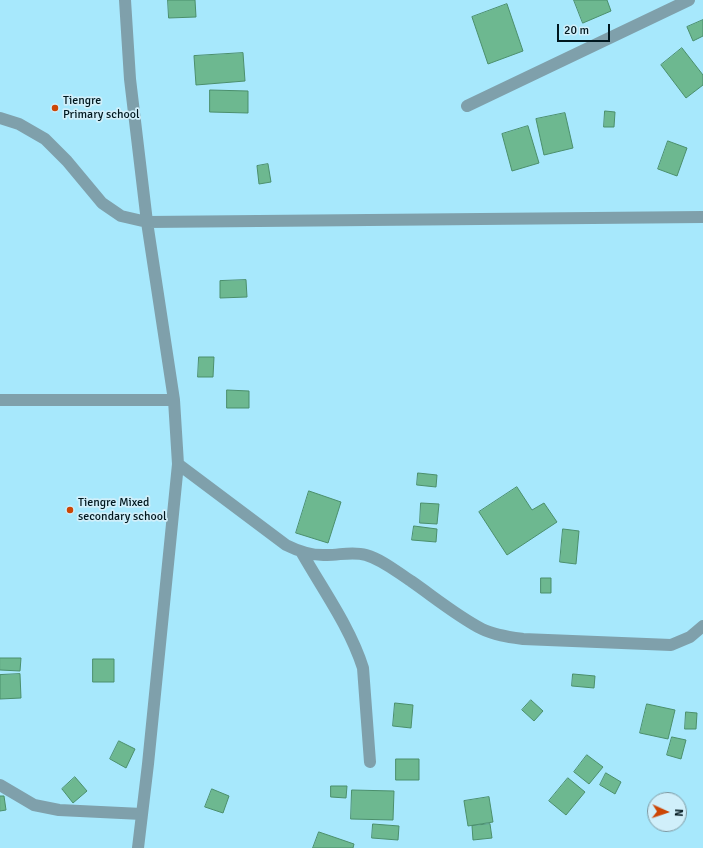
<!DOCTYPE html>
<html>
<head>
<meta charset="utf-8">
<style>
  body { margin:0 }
  #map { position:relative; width:703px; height:848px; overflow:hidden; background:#a7e8fc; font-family:Signika,sans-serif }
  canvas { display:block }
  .north { position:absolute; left:647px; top:792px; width:40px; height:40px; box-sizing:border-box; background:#d0effa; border:1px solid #7d99a2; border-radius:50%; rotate:93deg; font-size:11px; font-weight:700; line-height:16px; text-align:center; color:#00171e }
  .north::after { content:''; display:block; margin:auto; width:14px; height:18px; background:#cc4605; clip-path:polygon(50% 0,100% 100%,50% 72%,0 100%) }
  .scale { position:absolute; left:557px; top:24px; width:53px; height:18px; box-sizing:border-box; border:2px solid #00171e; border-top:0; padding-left:5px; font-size:12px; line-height:14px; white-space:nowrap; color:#00171e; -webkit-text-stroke:3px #d0effa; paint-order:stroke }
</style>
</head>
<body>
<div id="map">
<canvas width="703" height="848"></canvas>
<div class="north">N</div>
<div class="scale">20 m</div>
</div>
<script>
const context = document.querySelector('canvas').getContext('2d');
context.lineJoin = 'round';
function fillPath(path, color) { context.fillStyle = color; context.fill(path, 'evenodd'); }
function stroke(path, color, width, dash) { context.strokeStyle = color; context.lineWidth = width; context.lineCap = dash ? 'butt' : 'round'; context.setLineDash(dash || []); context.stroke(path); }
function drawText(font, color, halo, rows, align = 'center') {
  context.font = font + ' Signika,sans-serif'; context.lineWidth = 3.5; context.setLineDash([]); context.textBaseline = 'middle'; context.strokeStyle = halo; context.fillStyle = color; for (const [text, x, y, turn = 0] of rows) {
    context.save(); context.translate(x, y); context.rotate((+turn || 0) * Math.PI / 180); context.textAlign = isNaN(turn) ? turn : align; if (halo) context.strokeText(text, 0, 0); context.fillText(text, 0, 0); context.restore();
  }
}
const building = new Path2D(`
  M 168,0 L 195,0 L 196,17 L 169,18 Z
  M 574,0 L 607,0 L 611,11 L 583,23 Z
  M 507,4 L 523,51 L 488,64 L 472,17 Z
  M 703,20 L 703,36 L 693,41 L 687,27 Z
  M 682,48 L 703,75 L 703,85 L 686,98 L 661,65 Z
  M 243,53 L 245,81 L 196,85 L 194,56 Z
  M 210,90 L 248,91 L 248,113 L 210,112 Z
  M 605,111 L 615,112 L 614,127 L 604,127 Z
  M 565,113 L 573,148 L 544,155 L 536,119 Z
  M 528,126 L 539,163 L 512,171 L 502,134 Z
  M 668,141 L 687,148 L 677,176 L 658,169 Z
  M 268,164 L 271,182 L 259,184 L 257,166 Z
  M 246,280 L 247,297 L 220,298 L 220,281 Z
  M 199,357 L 214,357 L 213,377 L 198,377 Z
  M 227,390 L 249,391 L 249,408 L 227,408 Z
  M 418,473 L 437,475 L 436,487 L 417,485 Z
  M 517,487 L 532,510 L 544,503 L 557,522 L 507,555 L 479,512 Z
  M 309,491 L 341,502 L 328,543 L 296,533 Z
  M 421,503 L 439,504 L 437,524 L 420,523 Z
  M 414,526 L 437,529 L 436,542 L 412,540 Z
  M 563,529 L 579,531 L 576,564 L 560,562 Z
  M 541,578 L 551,578 L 551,593 L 541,593 Z
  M 0,658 L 21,658 L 20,671 L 0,670 Z
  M 93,659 L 114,659 L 114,682 L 93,682 Z
  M 20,674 L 21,698 L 0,699 L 0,675 Z
  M 573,674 L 595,676 L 594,688 L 572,686 Z
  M 531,700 L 543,711 L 534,721 L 522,710 Z
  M 395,703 L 413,705 L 411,728 L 393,726 Z
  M 647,704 L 675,710 L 668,739 L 640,733 Z
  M 686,712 L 697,713 L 696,729 L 685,729 Z
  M 672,737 L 686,740 L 681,759 L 667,755 Z
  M 119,741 L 135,749 L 126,768 L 110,759 Z
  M 587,755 L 603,767 L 589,784 L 574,772 Z
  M 396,759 L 419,759 L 419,780 L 396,780 Z
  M 606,773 L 621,782 L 615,794 L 600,785 Z
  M 75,777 L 87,791 L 73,803 L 62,789 Z
  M 568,778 L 585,792 L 566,815 L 549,801 Z
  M 331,786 L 347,786 L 346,798 L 331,797 Z
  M 212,789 L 229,796 L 223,813 L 205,807 Z
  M 352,790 L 394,791 L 393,820 L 351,819 Z
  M 0,796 L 4,796 L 6,810 L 0,811 Z
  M 489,797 L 493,822 L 468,826 L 464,801 Z
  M 373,824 L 399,826 L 398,840 L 372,838 Z
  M 490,824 L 492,838 L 473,840 L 472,826 Z
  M 319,832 L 354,844 L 353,848 L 313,848 Z`);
fillPath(building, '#6db890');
stroke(building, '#4b8f6c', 1);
stroke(new Path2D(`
  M 125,0 L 130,79 L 147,222 L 174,400 L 178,464 L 148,764 L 138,848
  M 467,106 L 689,0
  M 0,118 L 19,124 L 45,139 L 67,161 L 102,203 L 121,216 L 147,222 L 703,217
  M 0,400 L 174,400
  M 178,464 L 286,545 C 300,552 312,556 327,555 C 340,555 353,551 366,555 C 383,560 397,572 411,581 C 434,597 457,616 482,629 C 494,635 509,637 523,639 L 671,645 L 690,637 L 703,626
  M 302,553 C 323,590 350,627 363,668 L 370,762
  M 0,785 L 34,805 L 59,810 L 142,814`), '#7fa0ab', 12);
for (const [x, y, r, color] of [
  [55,108,4,"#cc4605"],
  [70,510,4,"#cc4605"]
]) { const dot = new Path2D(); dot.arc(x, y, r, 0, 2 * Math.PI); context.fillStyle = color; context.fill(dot); stroke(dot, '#d0effa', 1.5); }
drawText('12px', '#00171e', '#d0effa', [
  ["Tiengre",63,101],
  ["Primary school",63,115],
  ["Tiengre Mixed",78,503],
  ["secondary school",78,517]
], 'left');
</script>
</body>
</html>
